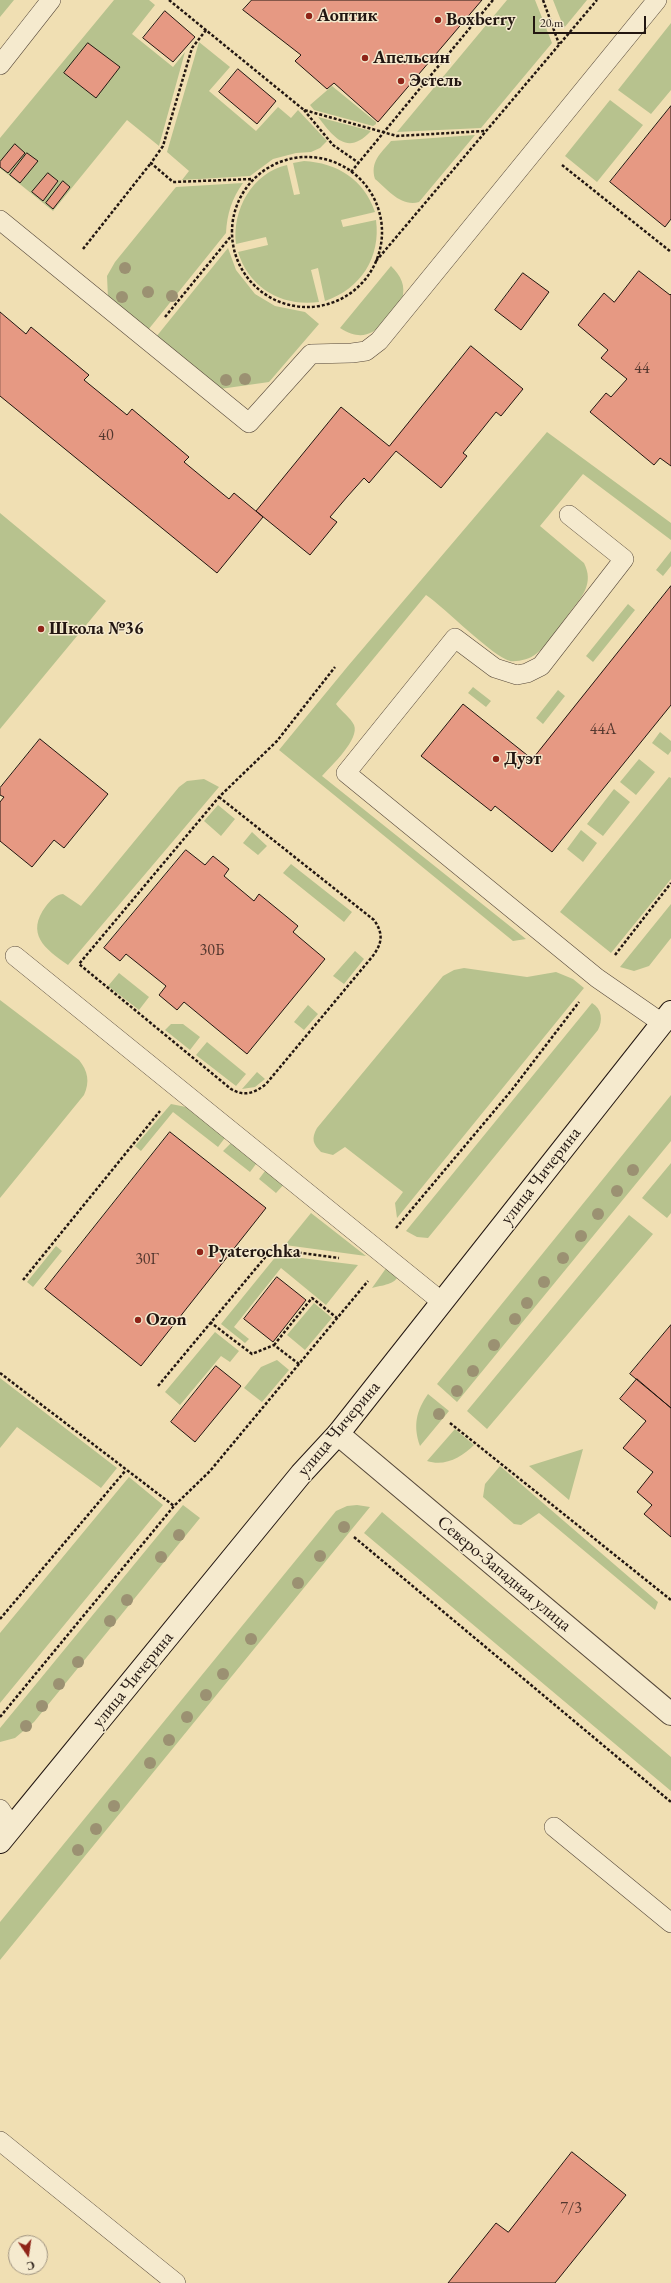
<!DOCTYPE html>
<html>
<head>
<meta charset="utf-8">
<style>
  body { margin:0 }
  #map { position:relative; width:671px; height:2283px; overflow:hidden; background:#f0dfb3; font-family:"EB Garamond",serif }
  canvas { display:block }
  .north { position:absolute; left:8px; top:2235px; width:40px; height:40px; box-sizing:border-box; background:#f5eace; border:1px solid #a19582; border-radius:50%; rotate:167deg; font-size:11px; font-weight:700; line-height:16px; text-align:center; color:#221611 }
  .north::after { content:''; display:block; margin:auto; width:14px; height:18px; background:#8f2418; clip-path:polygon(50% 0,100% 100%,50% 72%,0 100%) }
  .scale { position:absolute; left:533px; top:16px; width:113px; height:18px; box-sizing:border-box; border:2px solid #221611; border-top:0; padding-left:5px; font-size:12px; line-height:14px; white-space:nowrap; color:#221611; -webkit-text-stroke:3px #f5eace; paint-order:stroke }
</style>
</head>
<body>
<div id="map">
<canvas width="671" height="2283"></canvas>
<div class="north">С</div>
<div class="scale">20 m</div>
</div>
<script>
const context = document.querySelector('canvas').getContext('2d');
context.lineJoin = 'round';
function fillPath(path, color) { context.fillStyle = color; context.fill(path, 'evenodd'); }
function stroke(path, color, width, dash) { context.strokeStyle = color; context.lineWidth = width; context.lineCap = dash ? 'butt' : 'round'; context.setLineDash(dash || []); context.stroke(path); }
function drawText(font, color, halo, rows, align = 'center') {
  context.font = font + ' "EB Garamond",serif'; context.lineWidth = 3; context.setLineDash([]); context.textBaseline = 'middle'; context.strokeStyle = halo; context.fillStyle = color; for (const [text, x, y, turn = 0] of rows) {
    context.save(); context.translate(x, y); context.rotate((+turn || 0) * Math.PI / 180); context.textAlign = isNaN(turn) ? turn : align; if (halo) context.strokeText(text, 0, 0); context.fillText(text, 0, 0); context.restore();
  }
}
fillPath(new Path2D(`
  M 0,0 L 14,0 L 0,17 Z
  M 114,0 L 149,0 L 155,5 L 132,34 L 173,67 L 185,52 L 159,146 L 127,120 L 53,211 L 0,168 L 0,138 Z
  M 507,0 L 535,0 L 552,43 L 481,128 L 397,132 Z
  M 553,0 L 587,0 L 564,28 Z
  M 671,23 L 671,90 L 651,114 L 618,90 Z
  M 199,42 L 230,67 L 209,91 L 256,131 L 278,107 L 291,118 L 298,110 L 327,141 L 320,148 L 311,152 L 296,153 L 273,159 L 250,176 L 182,180 L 189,171 L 167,152 Z
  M 332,86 L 376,122 L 376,124 L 373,126 L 314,110 L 310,105 Z
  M 610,100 L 643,125 L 597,182 L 565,156 Z
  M 318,117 L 371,131 C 347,157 333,136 318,117 Z
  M 475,135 L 419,202 C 401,207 388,190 375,179 C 370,162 380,154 391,141 Z
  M 304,161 C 337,163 364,179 375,212 L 341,220 L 343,227 L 376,220 C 381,257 361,289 325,301 L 318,268 L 311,270 L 319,302 C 282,307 249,288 238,252 L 268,245 L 266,237 L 236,244 C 232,210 252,173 287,165 L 294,195 L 300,194 L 293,163 Z
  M 243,183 C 232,198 227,214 226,233 L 148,330 L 108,298 L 107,276 L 115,262 L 176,187 Z
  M 228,248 L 236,270 L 255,294 L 275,306 L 305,312 L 319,324 L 269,382 L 220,389 L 156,337 Z
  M 391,266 C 401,276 406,285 402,300 C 384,322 371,348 340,328 Z
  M 547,432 L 671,523 L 671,540 L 583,474 L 540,526 L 584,563 C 594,583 583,596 570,612 C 561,624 548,645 536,654 C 530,659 518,662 510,661 C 492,656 445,608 426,595 L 336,704 C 341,711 351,718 354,725 C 360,739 331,766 322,776 L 526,939 L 513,941 L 279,750 L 348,666 Z
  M 0,513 L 106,601 L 0,729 Z
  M 671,551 L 671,566 L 663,576 L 656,570 Z
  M 628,604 L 635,610 L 593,662 L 586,656 Z
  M 473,687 L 491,701 L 486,707 L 468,693 Z
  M 558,690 L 565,696 L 543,724 L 536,718 Z
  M 660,732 L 671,741 L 671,751 L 668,755 L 652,743 Z
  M 639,759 L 655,772 L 636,795 L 620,782 Z
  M 669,777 L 671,778 L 671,879 L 611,953 L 560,912 Z
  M 204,779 L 219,787 L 68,965 C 45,949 25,934 46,906 C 51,900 55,895 63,894 L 81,906 L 179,787 L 187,781 Z
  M 614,789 L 630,802 L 603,836 L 587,824 Z
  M 218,805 L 235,819 L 221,836 L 204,821 Z
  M 581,830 L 597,843 L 583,862 L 567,849 Z
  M 252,832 L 267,846 L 258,855 L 243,843 Z
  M 291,864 L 352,912 L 344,922 L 283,873 Z
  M 671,904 L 671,938 L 649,966 L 634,971 L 620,967 Z
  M 355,951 L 364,959 L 344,984 L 333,976 Z
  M 464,968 L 527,977 L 556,972 L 573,979 L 584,988 L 397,1218 L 395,1203 L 403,1192 L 345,1147 L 333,1155 L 321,1152 C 313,1144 311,1139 317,1128 L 443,976 L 454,970 Z
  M 119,973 L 149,997 L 139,1010 L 108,986 Z
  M 0,1000 L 79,1060 C 88,1071 90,1082 84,1095 L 0,1198 Z
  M 592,1003 C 602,1009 603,1020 598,1030 L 428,1238 L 417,1237 L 406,1231 Z
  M 308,1005 L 318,1014 L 304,1030 L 294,1022 Z
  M 171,1024 L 183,1024 L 200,1037 L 190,1050 L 165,1030 Z
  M 207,1042 L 246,1074 L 236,1086 L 196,1055 Z
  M 257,1072 L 265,1079 L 255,1087 L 242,1089 Z
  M 671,1095 L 671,1141 L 457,1402 L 437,1384 Z
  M 171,1104 L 191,1108 L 227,1135 L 218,1147 L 173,1112 L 141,1151 L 135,1146 Z
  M 234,1140 L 259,1160 L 250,1172 L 223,1151 Z
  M 671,1163 L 671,1213 L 667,1218 L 642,1198 Z
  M 268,1167 L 286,1182 L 276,1193 L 259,1179 Z
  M 311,1213 L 366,1256 L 285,1245 Z
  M 629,1215 L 653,1234 L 487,1429 L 467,1411 Z
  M 56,1246 L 62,1251 L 33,1287 L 27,1282 Z
  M 277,1255 L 358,1265 L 326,1305 L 281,1268 L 234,1327 L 249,1339 L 245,1343 L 221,1324 Z
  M 389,1264 L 399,1274 C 396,1285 382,1285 372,1288 Z
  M 314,1303 L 332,1318 L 305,1350 L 287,1335 Z
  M 215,1332 L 239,1351 L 230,1362 L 221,1356 L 180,1405 L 165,1392 Z
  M 277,1360 L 289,1370 L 262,1402 L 244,1388 L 261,1367 Z
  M 0,1378 L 117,1468 L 101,1488 L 17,1427 L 0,1448 Z
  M 428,1394 L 449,1411 L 420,1446 C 413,1426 416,1411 428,1394 Z
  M 455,1429 L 474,1445 C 462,1457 445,1467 427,1461 Z
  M 583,1449 L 569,1500 L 529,1466 Z
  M 500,1466 L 658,1602 L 655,1610 L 539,1513 L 521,1525 L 514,1524 L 483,1497 L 485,1484 Z
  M 129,1477 L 163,1505 L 0,1703 L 0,1633 Z
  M 183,1505 L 200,1518 L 34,1722 L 15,1738 L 0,1742 L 0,1728 Z
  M 357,1505 L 370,1507 L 0,1960 L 0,1922 L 336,1511 L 347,1506 Z
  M 382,1512 L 671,1757 L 671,1791 L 364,1533 Z`), '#b7c28e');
const building = new Path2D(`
  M 252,0 L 482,0 L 378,122 L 334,83 L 327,89 L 295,61 L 301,55 L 243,10 Z
  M 165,11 L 195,37 L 173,62 L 143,38 Z
  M 88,43 L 120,67 L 96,98 L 64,73 Z
  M 238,69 L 276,101 L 257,124 L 219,92 Z
  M 671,106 L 671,219 L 665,227 L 610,182 Z
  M 15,144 L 25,153 L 8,173 L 0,167 L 0,162 Z
  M 27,153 L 38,161 L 20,183 L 10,175 Z
  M 48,173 L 58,181 L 43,201 L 32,192 Z
  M 63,181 L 70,187 L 53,209 L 46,203 Z
  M 639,271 L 670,295 L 671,294 L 671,466 L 660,458 L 654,465 L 590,412 L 606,393 L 611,397 L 627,379 L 601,358 L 608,350 L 578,325 L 604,293 L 614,302 Z
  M 523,273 L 549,292 L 521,330 L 495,310 Z
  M 0,312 L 26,334 L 31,327 L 89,375 L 84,380 L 127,415 L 132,409 L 189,457 L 184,462 L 207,481 L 229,499 L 234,493 L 263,517 L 217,573 L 0,396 Z
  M 471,346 L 523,389 L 501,416 L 496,412 L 480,432 L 463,453 L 467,456 L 441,488 L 396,451 L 369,483 L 364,478 L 347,497 L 330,517 L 337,522 L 310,555 L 256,511 L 341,407 L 389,446 Z
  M 671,586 L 671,705 L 552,852 L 495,806 L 491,811 L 421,756 L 463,704 L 532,759 Z
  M 40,739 L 108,794 L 64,848 L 54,840 L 32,867 L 0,841 L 0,802 L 4,797 L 0,795 L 0,788 Z
  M 186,850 L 205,865 L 213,856 L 229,869 L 224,876 L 254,901 L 259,894 L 298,926 L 293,932 L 325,959 L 247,1054 L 184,1002 L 177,1010 L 159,995 L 166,986 L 126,954 L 120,961 L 104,948 Z
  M 170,1132 L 266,1208 L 141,1366 L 45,1289 Z
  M 277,1277 L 306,1300 L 273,1342 L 244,1319 Z
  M 671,1325 L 671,1408 L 630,1374 Z
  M 216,1366 L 241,1386 L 195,1442 L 171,1422 Z
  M 637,1379 L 671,1408 L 671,1537 L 644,1514 L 652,1505 L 637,1492 L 653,1472 L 623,1448 L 646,1421 L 620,1399 Z
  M 572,2152 L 626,2195 L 555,2283 L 448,2283 L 496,2223 L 508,2232 Z`);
fillPath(building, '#e69983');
stroke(building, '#221611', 1);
const service = new Path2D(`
  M 0,65 L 51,0
  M 0,220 L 249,423 L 311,354 L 352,353 L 366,351 L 379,341 L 657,0
  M 569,515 L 624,559 L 541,666 L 527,673 L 517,675 L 495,668 L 455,638 L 346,773 L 597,978 L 662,1023
  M 15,956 L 442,1302
  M 0,1809 L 12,1827
  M 554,1827 L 671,1923
  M 0,2141 L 176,2283`);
const minor = new Path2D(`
  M 338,1434 L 671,1714`);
const secondary = new Path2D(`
  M 0,1842 L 301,1474 L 338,1434 L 671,1012`);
stroke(service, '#56483a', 20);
stroke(minor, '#56483a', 24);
stroke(secondary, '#221611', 24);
stroke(new Path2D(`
  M 169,0 L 304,110 L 397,136 L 485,131
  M 543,0 L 559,44
  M 206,30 L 192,48 L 163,146 L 151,163 L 173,182 L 253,179
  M 304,110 L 333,145 L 359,163
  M232 232a75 75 0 1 1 150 0a75 75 0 1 1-150 0Z
  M 562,165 L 671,252
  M 351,172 L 493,0
  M 83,249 L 151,163
  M 376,261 L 597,0
  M 165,317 L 232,235
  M 219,797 L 374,920 C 384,934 382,944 372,957 L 266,1084 C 255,1093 244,1097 231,1089 L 79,964 L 219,797 L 277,741 L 335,667
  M 615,955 L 671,883
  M 396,1228 L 511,1091 L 579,1002
  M 23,1280 L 160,1111
  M 210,1322 L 252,1354 L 274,1345 L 299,1364
  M 274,1345 L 312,1298 L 337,1318
  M 0,1373 L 174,1506
  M 158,1386 L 272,1249 L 339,1258
  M 450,1423 L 671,1600
  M 354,1537 L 671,1802
  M 0,1619 L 126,1470
  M 0,1717 L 174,1506 L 210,1471 L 368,1281`), '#221611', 2.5, [3, 2]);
stroke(service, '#f5eace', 19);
stroke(minor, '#f5eace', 22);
stroke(secondary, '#f5eace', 22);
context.fillStyle = '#9b9172';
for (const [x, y] of [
  [125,268],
  [148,292],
  [172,296],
  [122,297],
  [245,379],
  [226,380],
  [633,1170],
  [617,1191],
  [598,1214],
  [581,1236],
  [563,1258],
  [544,1282],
  [527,1303],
  [515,1319],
  [494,1345],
  [473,1371],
  [457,1391],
  [439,1414],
  [344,1527],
  [179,1535],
  [320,1556],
  [161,1557],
  [298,1583],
  [127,1600],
  [110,1621],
  [251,1639],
  [78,1662],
  [223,1674],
  [59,1684],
  [206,1695],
  [42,1706],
  [187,1717],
  [26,1726],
  [169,1740],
  [150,1763],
  [114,1806],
  [96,1829],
  [78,1850]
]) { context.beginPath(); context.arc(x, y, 6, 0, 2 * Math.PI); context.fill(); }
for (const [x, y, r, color] of [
  [309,16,4,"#8f2418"],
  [438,20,4,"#8f2418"],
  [365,58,4,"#8f2418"],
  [401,81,4,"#8f2418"],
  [41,629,4,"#8f2418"],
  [496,759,4,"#8f2418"],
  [200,1252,4,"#8f2418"],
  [138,1320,4,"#8f2418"]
]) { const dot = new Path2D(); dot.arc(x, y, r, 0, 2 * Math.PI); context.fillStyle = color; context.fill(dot); stroke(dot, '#f5eace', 1.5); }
drawText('16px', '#53372e', null, [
  ["44",642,369],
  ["40",106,436],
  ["44А",603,730],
  ["30Б",212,951],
  ["30Г",147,1260],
  ["7/3",571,2209]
]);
drawText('bold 18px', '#221611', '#f5eace', [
  ["Аоптик",317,16],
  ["Boxberry",446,20],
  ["Апельсин",373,58],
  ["Эстель",409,81],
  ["Школа №36",49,629],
  ["Дуэт",504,759],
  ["Pyaterochka",208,1252],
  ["Ozon",146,1320]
], 'left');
drawText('18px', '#221611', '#f5eace', [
  ["улица Чичерина",541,1176,-52],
  ["улица Чичерина",339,1429,-50],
  ["Северо-Западная улица",504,1574,40],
  ["улица Чичерина",133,1680,-51]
]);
</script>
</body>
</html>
